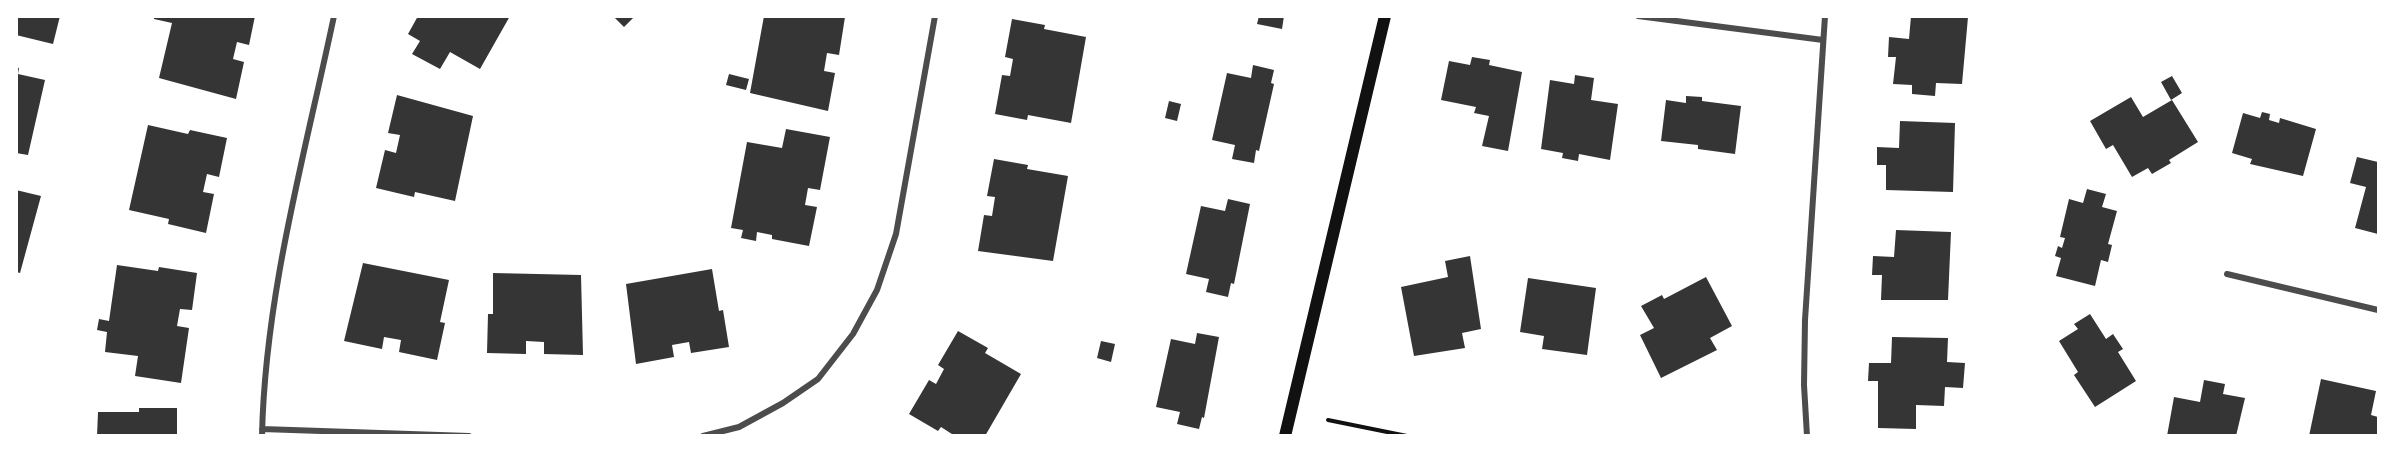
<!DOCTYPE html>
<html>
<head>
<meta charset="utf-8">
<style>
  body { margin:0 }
  #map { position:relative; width:2395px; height:452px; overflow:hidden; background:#fff; font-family:"Source Sans 3",sans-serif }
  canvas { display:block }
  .frame { position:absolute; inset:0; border:18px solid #fff; pointer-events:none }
</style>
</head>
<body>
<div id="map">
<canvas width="2395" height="452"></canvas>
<div class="frame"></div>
</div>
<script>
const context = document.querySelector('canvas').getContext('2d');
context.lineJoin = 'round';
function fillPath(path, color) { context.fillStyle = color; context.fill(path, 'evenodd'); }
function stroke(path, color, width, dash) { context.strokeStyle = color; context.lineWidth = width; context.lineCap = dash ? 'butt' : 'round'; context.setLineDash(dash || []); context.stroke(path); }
fillPath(new Path2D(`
  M 16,16 L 60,16 L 53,44 L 16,35 Z
  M 154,16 L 255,16 L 249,45 L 237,42 L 233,59 L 244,62 L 236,99 L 159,78 L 172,23 L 154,19 Z
  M 418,16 L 510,16 L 480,69 L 450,52 L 440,69 L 412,54 L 420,41 L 408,34 Z
  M 613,16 L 635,16 L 624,27 Z
  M 764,16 L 845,17 L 839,55 L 827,53 L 824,71 L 835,73 L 828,111 L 750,93 Z
  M 1259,16 L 1284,16 L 1282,29 L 1257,24 Z
  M 1911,16 L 1968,17 L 1962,84 L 1936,83 L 1935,96 L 1912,94 L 1912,85 L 1893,84 L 1896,57 L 1888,57 L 1889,37 L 1909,39 Z
  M 1012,19 L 1045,25 L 1044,29 L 1086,37 L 1071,123 L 1028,115 L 1027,120 L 995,114 L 1002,75 L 1010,76 L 1013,59 L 1005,57 Z
  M 1472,57 L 1490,60 L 1489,65 L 1522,72 L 1508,151 L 1482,146 L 1489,116 L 1474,113 L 1476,107 L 1441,100 L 1449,61 L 1470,65 Z
  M 1253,65 L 1274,70 L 1271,83 L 1274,84 L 1259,151 L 1256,150 L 1254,163 L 1232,159 L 1235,145 L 1212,140 L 1227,73 L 1251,78 Z
  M 16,67 L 19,68 L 18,74 L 45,80 L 28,155 L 16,153 Z
  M 729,74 L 749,79 L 746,90 L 726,85 Z
  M 1575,75 L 1594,78 L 1591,100 L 1618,104 L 1610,160 L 1579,154 L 1578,161 L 1562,158 L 1563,153 L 1541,149 L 1550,80 L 1574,84 Z
  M 2172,76 L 2182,93 L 2171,100 L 2161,82 Z
  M 397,95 L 473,116 L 455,201 L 415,192 L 414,197 L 376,188 L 385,150 L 396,153 L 400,135 L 388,133 Z
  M 1686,96 L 1702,97 L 1702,101 L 1741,106 L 1735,154 L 1698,149 L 1698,145 L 1661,141 L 1666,100 L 1686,103 Z
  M 2131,97 L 2143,117 L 2172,100 L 2198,142 L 2169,160 L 2171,163 L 2152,174 L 2148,168 L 2132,177 L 2113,145 L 2106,149 L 2090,121 Z
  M 1169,101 L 1181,104 L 1177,121 L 1165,118 Z
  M 2262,112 L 2270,114 L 2269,120 L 2279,123 L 2280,118 L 2316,129 L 2303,176 L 2250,164 L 2252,159 L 2232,153 L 2243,113 L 2260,118 Z
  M 1900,121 L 1955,123 L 1953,192 L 1886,190 L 1886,165 L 1877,165 L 1877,147 L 1899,148 Z
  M 148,125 L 188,134 L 190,130 L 227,138 L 219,177 L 207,174 L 203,192 L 214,194 L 206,233 L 168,224 L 169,219 L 129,210 Z
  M 786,129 L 830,137 L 820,190 L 808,188 L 805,205 L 817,207 L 809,246 L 772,239 L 772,235 L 757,232 L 756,241 L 741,238 L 743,230 L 731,228 L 747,142 L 782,148 Z
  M 2357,157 L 2378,162 L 2378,234 L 2355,228 L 2366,187 L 2350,183 Z
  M 994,159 L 1028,165 L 1027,169 L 1068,176 L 1053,261 L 978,251 L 984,215 L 992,216 L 995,197 L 987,196 Z
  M 2087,189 L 2106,194 L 2102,207 L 2117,211 L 2108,244 L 2112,245 L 2108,262 L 2101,260 L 2095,286 L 2056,276 L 2061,258 L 2055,256 L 2058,246 L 2062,248 L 2065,238 L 2060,237 L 2069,199 L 2083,203 Z
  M 16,190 L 41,196 L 20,273 L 16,272 Z
  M 1228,199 L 1250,204 L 1234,284 L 1231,283 L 1228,297 L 1206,292 L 1209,279 L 1186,274 L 1201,206 L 1225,211 Z
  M 1896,230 L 1951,232 L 1948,300 L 1881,300 L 1882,275 L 1872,275 L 1873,256 L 1894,257 Z
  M 1470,256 L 1481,329 L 1462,333 L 1465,348 L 1414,356 L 1401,287 L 1448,277 L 1445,261 Z
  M 363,263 L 449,280 L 440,322 L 445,323 L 437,360 L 399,352 L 401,340 L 384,337 L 382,349 L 344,341 Z
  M 117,265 L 158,271 L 159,267 L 197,273 L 192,310 L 180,309 L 177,326 L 189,328 L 181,383 L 135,376 L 138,356 L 105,352 L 107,332 L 97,330 L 99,319 L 109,321 Z
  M 712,269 L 719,311 L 723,310 L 729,347 L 691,353 L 689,342 L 672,345 L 674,357 L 636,364 L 626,284 Z
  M 493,273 L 581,275 L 583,355 L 544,354 L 544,342 L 526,341 L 526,354 L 487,353 L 488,314 L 493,314 Z
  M 1706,277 L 1732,326 L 1710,338 L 1717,350 L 1661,378 L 1640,335 L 1654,328 L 1641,306 L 1662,295 L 1664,299 Z
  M 1528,278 L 1596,288 L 1587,355 L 1542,349 L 1544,336 L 1520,332 Z
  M 2090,314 L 2106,339 L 2113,334 L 2123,349 L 2118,352 L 2136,381 L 2095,407 L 2074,375 L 2078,372 L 2059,341 L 2078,329 L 2074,324 Z
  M 958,331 L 988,348 L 985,353 L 1021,374 L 985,436 L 955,436 L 941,427 L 938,431 L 909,414 L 929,380 L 936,384 L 944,369 L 938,365 Z
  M 1197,333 L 1219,337 L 1204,418 L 1202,417 L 1199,429 L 1177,424 L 1180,412 L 1156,407 L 1171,339 L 1195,344 Z
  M 1892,337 L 1948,338 L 1947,362 L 1965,363 L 1963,388 L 1945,387 L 1944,406 L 1916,405 L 1916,429 L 1878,428 L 1878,381 L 1868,381 L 1869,363 L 1891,363 Z
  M 1101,341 L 1115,344 L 1111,362 L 1097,358 Z
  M 2321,379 L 2376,391 L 2371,415 L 2378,417 L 2378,436 L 2309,436 Z
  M 2204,380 L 2225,384 L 2223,394 L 2245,398 L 2236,436 L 2167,436 L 2174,397 L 2200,402 Z
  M 139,408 L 177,408 L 177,436 L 97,436 L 98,412 L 139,412 Z`), '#353535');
stroke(new Path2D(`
  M 1328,420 L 1407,436`), '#111', 4);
stroke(new Path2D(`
  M 1638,16 L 1823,40
  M 2227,274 L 2378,310
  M 262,429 L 469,436
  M 262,436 C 265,294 305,154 334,16
  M 703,436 L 739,427 L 783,403 L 818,379 L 853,334 L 877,290 L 896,234 L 935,16
  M 1807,436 L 1804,385 L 1805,320 L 1825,16`), '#4c4c4c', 6);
stroke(new Path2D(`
  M 1285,436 L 1385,16`), '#111', 12);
</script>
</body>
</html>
